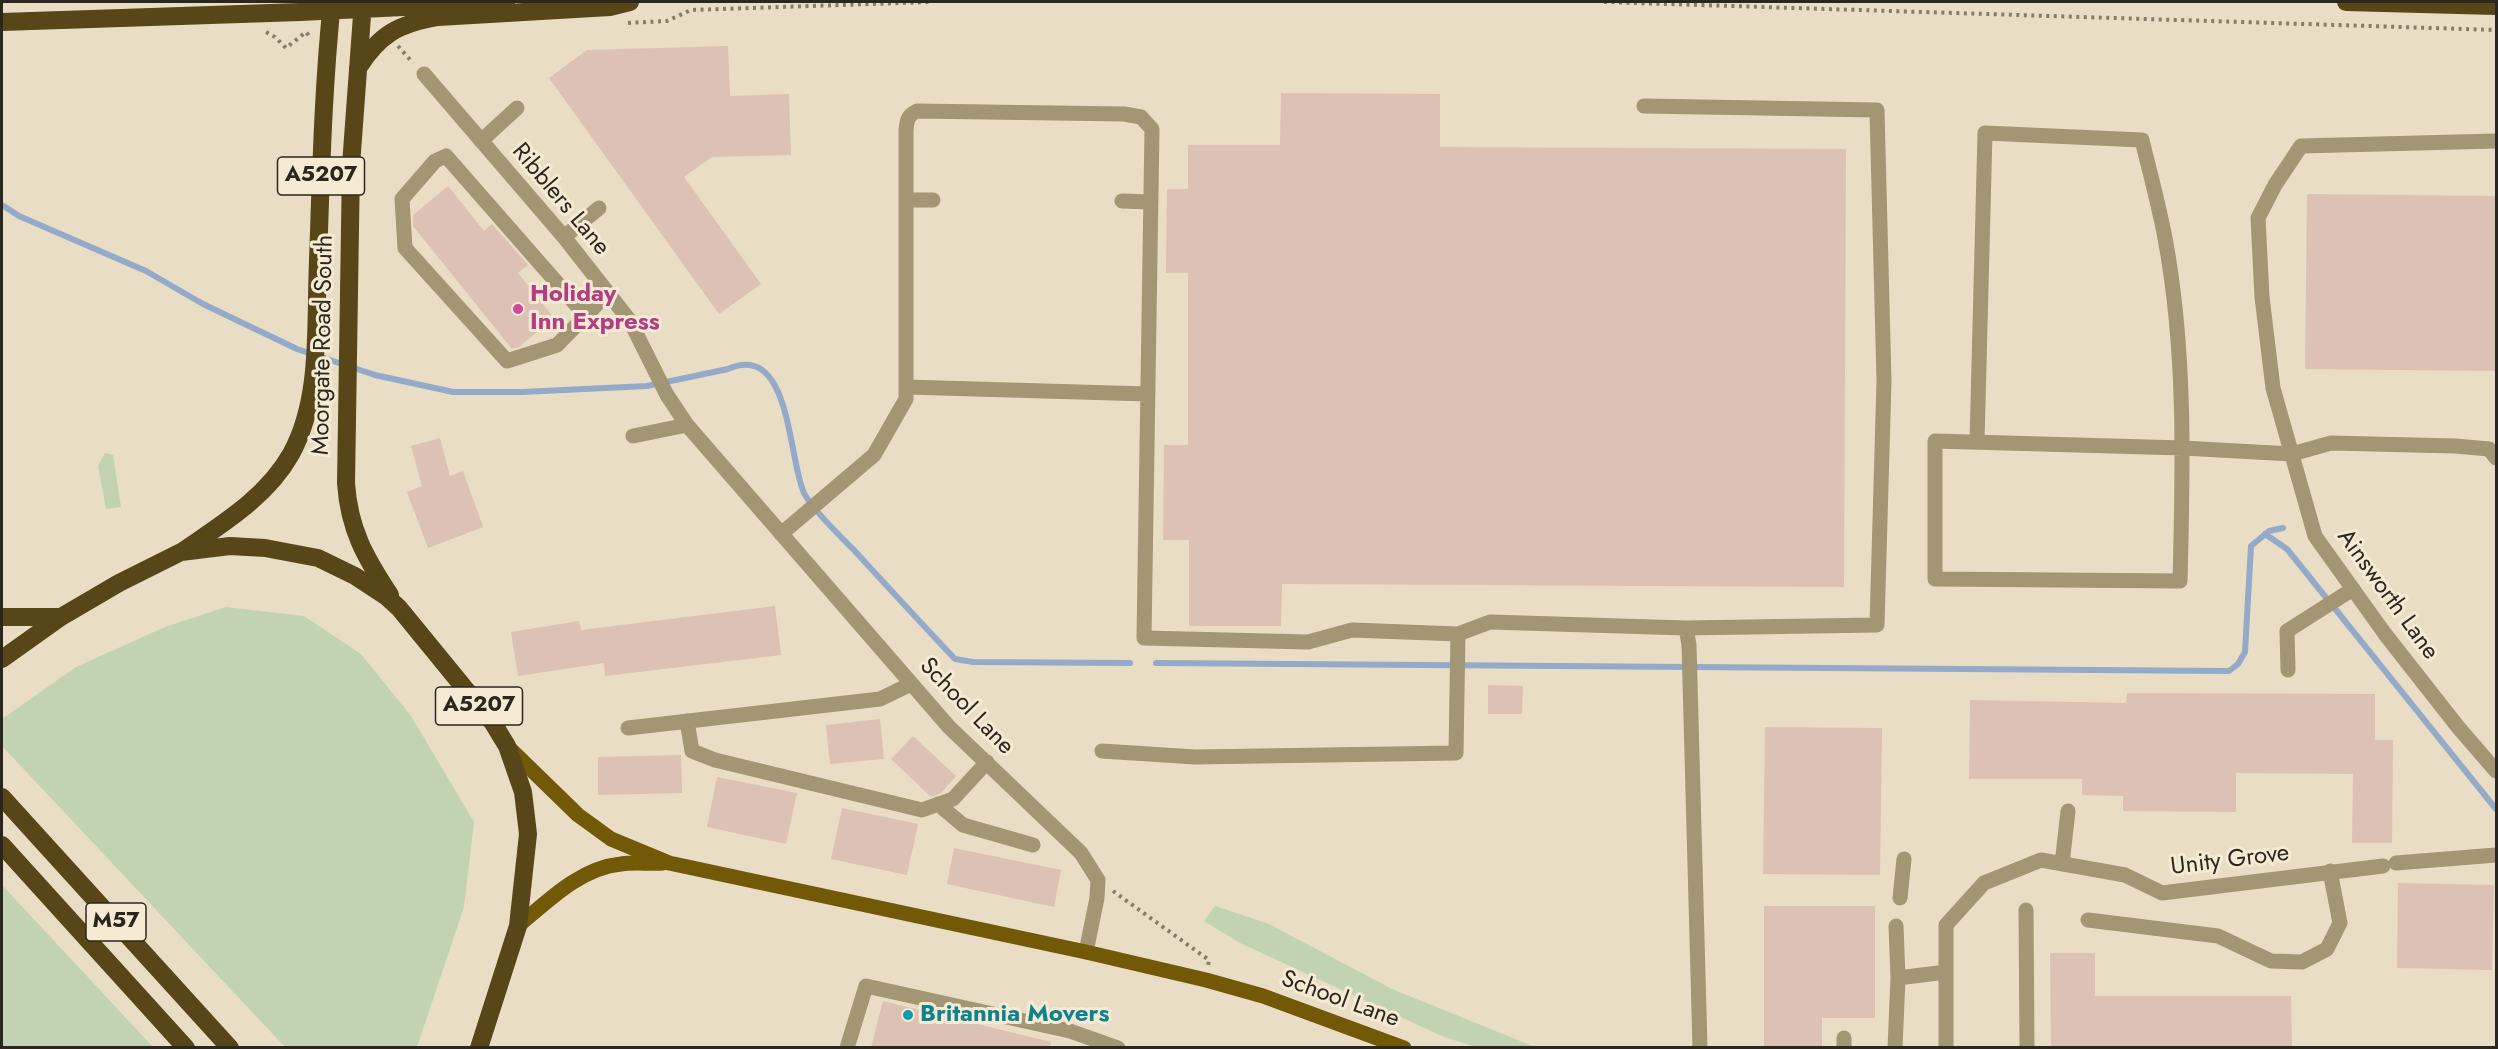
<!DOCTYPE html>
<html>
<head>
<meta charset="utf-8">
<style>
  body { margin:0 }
  #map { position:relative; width:2498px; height:1049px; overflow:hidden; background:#e9ddc5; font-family:Jost,sans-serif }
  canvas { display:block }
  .frame { position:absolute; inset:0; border:3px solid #2b271e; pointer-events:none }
</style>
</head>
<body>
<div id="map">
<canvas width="2498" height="1049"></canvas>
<div class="frame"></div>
</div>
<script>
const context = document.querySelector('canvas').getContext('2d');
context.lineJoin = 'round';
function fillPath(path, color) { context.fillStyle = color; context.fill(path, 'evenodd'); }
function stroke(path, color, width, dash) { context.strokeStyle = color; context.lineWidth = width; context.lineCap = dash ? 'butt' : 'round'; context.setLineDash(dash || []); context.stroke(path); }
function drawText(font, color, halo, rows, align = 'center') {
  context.font = font + ' Jost,sans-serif'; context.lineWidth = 6; context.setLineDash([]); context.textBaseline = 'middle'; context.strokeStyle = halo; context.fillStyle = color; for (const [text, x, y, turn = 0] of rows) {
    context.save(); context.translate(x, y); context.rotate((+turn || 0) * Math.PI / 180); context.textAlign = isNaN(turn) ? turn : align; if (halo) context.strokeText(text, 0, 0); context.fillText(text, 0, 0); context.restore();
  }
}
fillPath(new Path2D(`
  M 105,453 L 113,455 L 121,507 L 106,509 L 98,466 Z
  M 226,607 L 304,616 L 361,654 L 411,716 L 474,822 L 464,907 L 417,1047 L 285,1047 L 2,746 L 2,719 L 76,667 L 165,627 Z
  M 2,885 L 153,1047 L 2,1047 Z
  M 1215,906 L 1269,924 L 1392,989 L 1535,1047 L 1476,1047 L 1444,1037 L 1240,943 L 1204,921 Z`), '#c2d3b3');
stroke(new Path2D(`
  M 2,205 L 19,216 L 146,271 L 203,304 L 297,349 L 375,375 L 453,392 L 522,392 L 647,386 L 728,369 C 791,341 788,458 804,493 C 812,509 838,534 852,548 C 886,585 920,622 955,659 L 973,662 L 1130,663
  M 2265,534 L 2287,549 L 2496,809
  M 1156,663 L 2229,671 L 2238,664 L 2245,652 L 2251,546 L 2269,531 L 2283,528`), '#95a9c8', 6);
fillPath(new Path2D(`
  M 728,46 L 730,96 L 789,94 L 791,155 L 712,157 L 684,177 L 761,284 L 719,314 L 549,78 L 587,50 Z
  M 1281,93 L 1440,94 L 1440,147 L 1846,149 L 1844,587 L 1282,584 L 1281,626 L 1189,626 L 1189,540 L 1163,540 L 1164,445 L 1188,445 L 1188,273 L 1166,273 L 1167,189 L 1188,189 L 1188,145 L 1280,145 Z
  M 448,186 L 484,231 L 492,224 L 528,265 L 518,273 L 554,318 L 519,347 L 512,349 L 413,226 L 413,215 Z
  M 2307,194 L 2496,196 L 2496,371 L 2305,369 Z
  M 440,438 L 450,476 L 463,471 L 483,527 L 428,548 L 407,492 L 422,486 L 411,446 Z
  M 775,606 L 781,655 L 605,676 L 604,663 L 518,676 L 511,632 L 579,621 L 581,630 Z
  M 1488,685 L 1523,686 L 1522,714 L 1488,714 Z
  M 2127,693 L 2375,694 L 2375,740 L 2393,740 L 2392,843 L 2352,843 L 2353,774 L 2236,773 L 2236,812 L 2123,811 L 2123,796 L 2082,795 L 2082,779 L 1969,779 L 1970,700 L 2126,703 Z
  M 880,719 L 884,759 L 830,764 L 826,725 Z
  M 1765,727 L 1882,728 L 1880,875 L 1763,874 Z
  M 913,736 L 956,776 L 941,793 L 931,797 L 891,759 Z
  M 681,755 L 682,793 L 598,795 L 598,757 Z
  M 717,777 L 797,793 L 786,844 L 707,827 Z
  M 842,808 L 918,824 L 907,875 L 831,859 Z
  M 954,848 L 1061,870 L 1054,907 L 947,884 Z
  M 2398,883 L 2494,885 L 2492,970 L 2397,968 Z
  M 1764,906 L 1875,906 L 1875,1018 L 1822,1018 L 1822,1047 L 1764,1047 Z
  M 2050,953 L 2095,953 L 2095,996 L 2291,996 L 2292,1047 L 2051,1047 Z
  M 883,1001 L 1051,1042 L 1050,1047 L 871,1047 Z`), '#dbc2b4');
stroke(new Path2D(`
  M 1604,2 L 2496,30
  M 628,23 L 667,21 L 691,10 L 932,2
  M 266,32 L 275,37 L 286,48 L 306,32 L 310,37
  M 398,46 L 413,63
  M 1113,891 L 1209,960 L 1208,966`), '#847c6c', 4, [3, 4.5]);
stroke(new Path2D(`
  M 424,74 L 564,237 L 630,321 L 667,395 L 687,425 L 949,727 L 1081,853 L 1098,880 L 1097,898 L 1086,952
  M 1644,106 L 1877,110 L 1884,381 L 1877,625 L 1686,628
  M 481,141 L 517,108
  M 2496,141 L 2301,146 L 2275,185 L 2258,218 L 2262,297 L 2273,388 L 2315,536 L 2385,634 L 2458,727 L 2496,771
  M 906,200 L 933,200
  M 1122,201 L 1151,202
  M 564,237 L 599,208
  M 586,316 L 446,156 L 435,161 L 402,199 L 405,248 L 507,361 L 557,345 L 607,294
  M 906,387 L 1148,394
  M 633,436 L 687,425
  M 1977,442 L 1985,133 L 2142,140 C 2150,173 2159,206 2165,238 C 2186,351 2183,467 2180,581 L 1935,579 L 1935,441 L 2183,448 L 2292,454 L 2331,443 L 2455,446 L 2489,449 L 2496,458
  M 781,534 L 874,455 L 906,399 L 906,130 C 907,120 908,115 917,111 L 1124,114 L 1141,117 L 1152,129 L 1144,638 L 1308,642 L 1352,630 L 1458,634 L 1490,622 L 1686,628 L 1689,645 L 1700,1048
  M 2288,670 L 2287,631 L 2353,589
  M 687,721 L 692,751 L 715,760 L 922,810 L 953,799 L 987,762
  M 628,728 L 880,699 L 911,684
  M 1102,751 L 1195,757 L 1456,753 L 1458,634
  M 938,804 L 963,825 L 1033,845
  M 2396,863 L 2496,855
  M 2062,864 L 2068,811
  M 1900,898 L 1904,859
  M 2026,910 L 2027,1048
  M 2088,920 L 2218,936 L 2271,961 L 2302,962 L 2327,949 L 2340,923 L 2330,871
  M 1896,926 L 1898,978
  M 847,1048 L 866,986 L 1070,1031 L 1118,1048
  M 1844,1048 L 1844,1038
  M 1895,1048 L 1898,978 L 1946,972
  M 1946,1048 L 1946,925 L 1984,883 L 2041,860 L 2125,875 L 2162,893 L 2383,866`), '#a39674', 15);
stroke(new Path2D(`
  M 507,746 L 578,815 L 611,839 L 669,863 L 1086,952 L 1206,980 L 1263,996 L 1404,1048
  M 518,926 C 548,901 580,868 621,864 C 634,862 649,864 663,863`), '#725907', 15);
stroke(new Path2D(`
  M 363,2 L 351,165 L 346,483 C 349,529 365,557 390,595
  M 2346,2 L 2496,6
  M 2,22 L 300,12 L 506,2
  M 358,68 C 380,34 398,24 438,17 L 610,7 L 630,2
  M 183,551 C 222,524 267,497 291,454 C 322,398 315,324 318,261 C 321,175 323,88 332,2
  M 2,617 L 61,617
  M 2,659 L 61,617 L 119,583 L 181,552 L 230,546 L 265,548 L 318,558 L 355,576 L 387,597 L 399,608 L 493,723 L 507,746 L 523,792 L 528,834 L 518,926 L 479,1048
  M 2,797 L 230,1048
  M 2,845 L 186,1048`), '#564618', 18);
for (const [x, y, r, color] of [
  [518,309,6,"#d1479c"],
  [908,1015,6,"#0f9aa8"]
]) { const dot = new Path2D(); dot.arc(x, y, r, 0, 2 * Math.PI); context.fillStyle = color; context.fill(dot); stroke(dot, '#f6ead2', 2); }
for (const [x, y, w] of [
  [321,176,87],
  [479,706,87],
  [116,922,60]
]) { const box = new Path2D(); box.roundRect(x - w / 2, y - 19, w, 38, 4.5); context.fillStyle = '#f6ead2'; context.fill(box); stroke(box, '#2b271e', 1.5); }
drawText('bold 22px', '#2b271e', null, [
  ["A5207",321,176],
  ["A5207",479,706],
  ["M57",116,922]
]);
drawText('24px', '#2b271e', '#f6ead2', [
  ["Ribblers Lane",560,200,50],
  ["Moorgate Road South",324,345,-89],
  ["Ainsworth Lane",2387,595,54],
  ["School Lane",966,707,46],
  ["Unity Grove",2230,861,-7],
  ["School Lane",1340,1000,20]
]);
drawText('bold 24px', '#b23c85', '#f6ead2', [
  ["Holiday",530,295],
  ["Inn Express",530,323]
], 'left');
drawText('bold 24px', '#0d838f', '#f6ead2', [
  ["Britannia Movers",920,1015]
], 'left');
</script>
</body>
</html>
